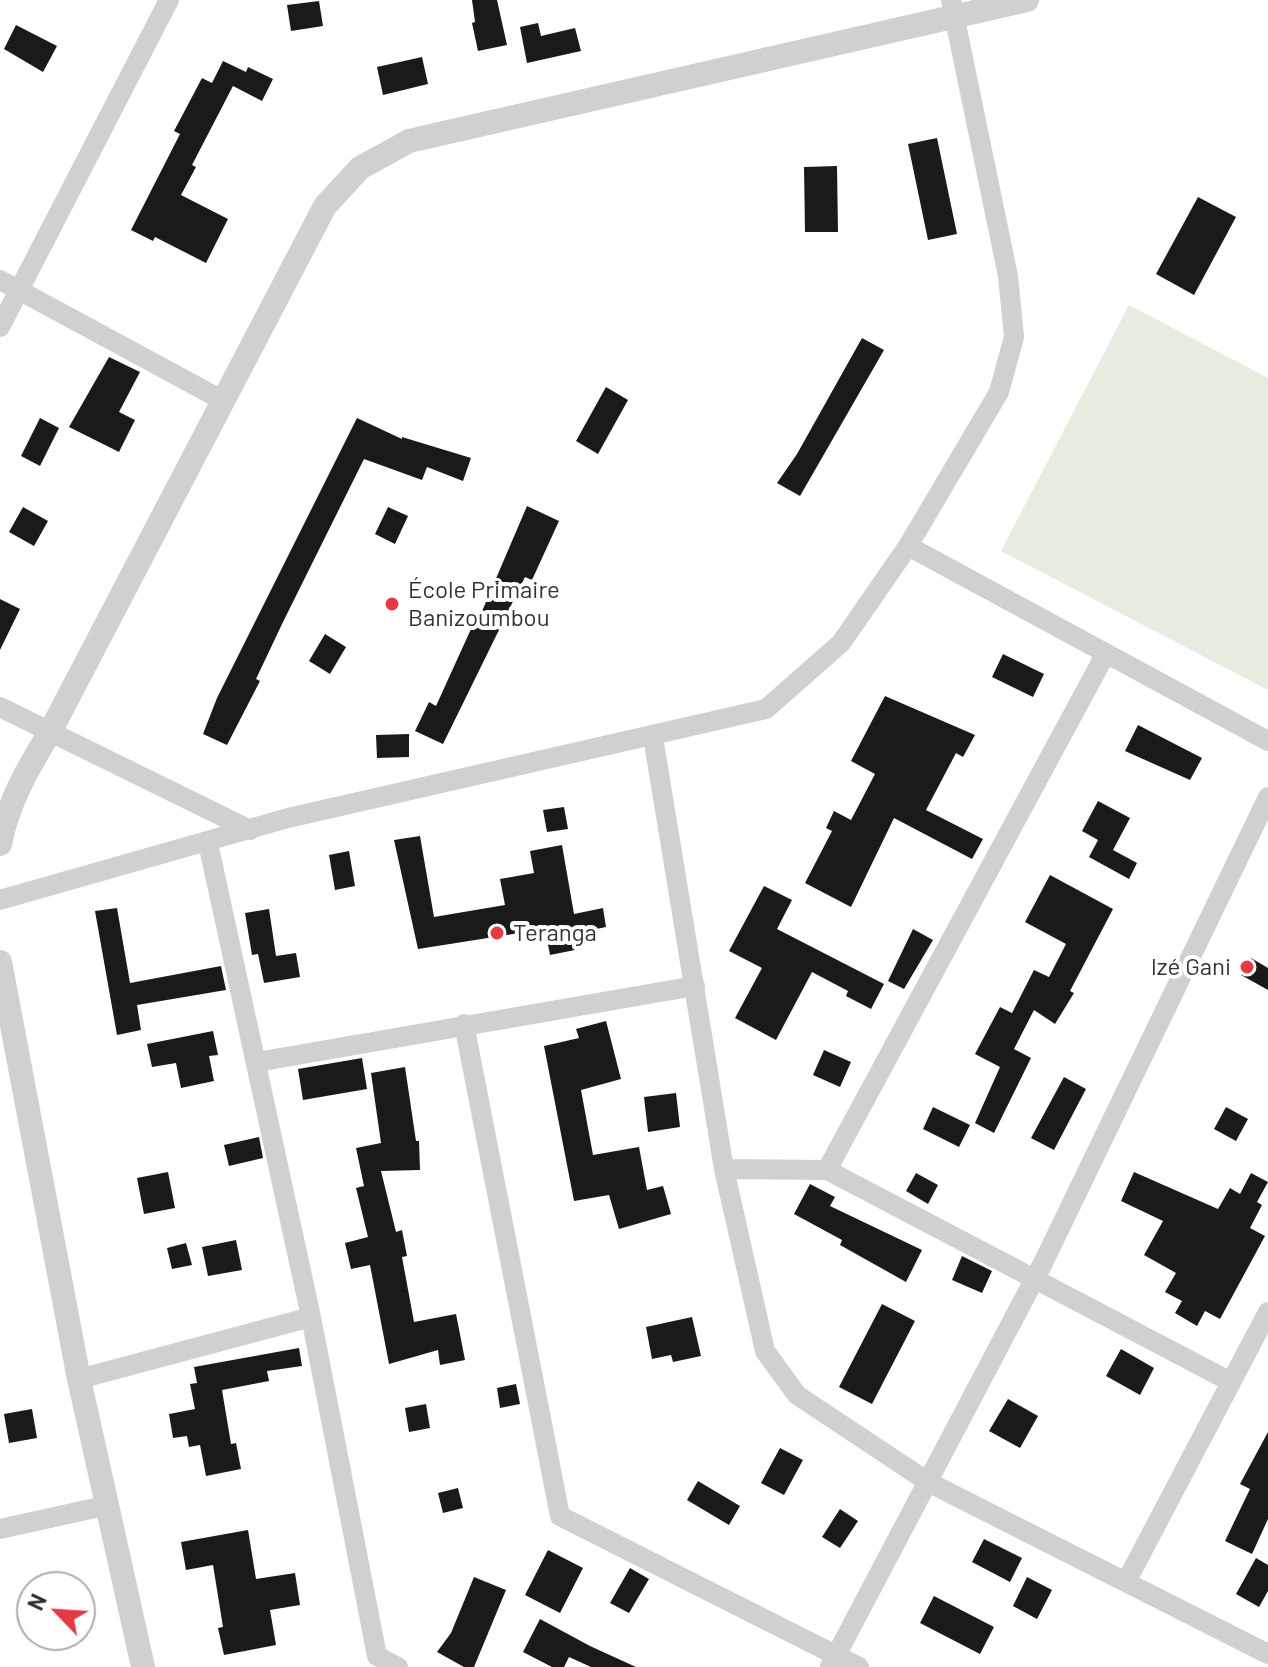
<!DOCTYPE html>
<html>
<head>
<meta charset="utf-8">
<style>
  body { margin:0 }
  #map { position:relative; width:1268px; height:1667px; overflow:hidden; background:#fff; font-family:Barlow,sans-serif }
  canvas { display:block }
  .north { position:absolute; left:16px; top:1571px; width:80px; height:80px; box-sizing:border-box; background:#fff; border:2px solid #adadad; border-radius:50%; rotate:295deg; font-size:22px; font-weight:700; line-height:32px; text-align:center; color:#333 }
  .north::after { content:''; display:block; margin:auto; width:28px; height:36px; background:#e63946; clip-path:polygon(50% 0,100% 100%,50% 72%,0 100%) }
</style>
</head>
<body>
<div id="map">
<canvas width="1268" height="1667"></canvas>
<div class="north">N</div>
</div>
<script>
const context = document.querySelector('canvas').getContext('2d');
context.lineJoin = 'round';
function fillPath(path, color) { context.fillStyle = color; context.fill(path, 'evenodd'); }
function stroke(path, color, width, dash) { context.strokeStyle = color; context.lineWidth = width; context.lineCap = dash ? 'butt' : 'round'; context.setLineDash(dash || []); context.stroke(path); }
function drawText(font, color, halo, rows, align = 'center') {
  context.font = font + ' Barlow,sans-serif'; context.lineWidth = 8; context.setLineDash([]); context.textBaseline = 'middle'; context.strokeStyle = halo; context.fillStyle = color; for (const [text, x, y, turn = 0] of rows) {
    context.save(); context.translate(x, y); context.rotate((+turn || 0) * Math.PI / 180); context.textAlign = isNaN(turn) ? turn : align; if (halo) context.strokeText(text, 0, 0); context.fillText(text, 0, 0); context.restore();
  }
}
fillPath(new Path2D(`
  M 1129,305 L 1268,378 L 1268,690 L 1001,551 Z`), '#e6ecdf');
fillPath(new Path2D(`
  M 472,0 L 497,0 L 507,45 L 478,51 L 472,23 L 475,22 Z
  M 319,1 L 323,26 L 291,31 L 287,5 Z
  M 538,23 L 541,36 L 575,28 L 581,51 L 527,63 L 520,27 Z
  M 16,25 L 57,46 L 43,72 L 4,49 Z
  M 422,57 L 428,84 L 383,95 L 377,67 Z
  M 223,61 L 246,72 L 248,67 L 273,79 L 262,101 L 233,86 L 192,165 L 196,167 L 181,195 L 228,219 L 206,263 L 155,237 L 153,241 L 131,230 L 180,134 L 174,131 L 202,78 L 212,83 Z
  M 937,138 L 957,234 L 928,240 L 908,144 Z
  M 837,166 L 838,232 L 805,232 L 804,167 Z
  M 1198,197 L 1236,217 L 1194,295 L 1156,274 Z
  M 862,338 L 884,350 L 800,496 L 777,483 L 797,454 Z
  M 109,357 L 140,372 L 119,412 L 135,420 L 119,452 L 69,427 Z
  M 606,387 L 628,400 L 598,454 L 576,441 Z
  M 40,418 L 59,428 L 40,466 L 21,456 Z
  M 357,418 L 402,439 L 402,437 L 471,458 L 463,481 L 427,467 L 422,480 L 364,459 L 283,622 L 256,679 L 260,681 L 227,745 L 203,734 L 217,698 Z
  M 527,506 L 559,521 L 532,580 L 525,577 L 443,744 L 415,731 L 429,702 L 436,706 L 471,629 L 474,630 Z
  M 23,507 L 48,521 L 34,546 L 9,532 Z
  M 388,507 L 408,516 L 395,544 L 375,534 Z
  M 0,599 L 20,609 L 0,650 Z
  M 325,634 L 346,647 L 330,674 L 309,661 Z
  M 1003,654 L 1044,674 L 1033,697 L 992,677 Z
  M 885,696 L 975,735 L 963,757 L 956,753 L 926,810 L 983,839 L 972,859 L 894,818 L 851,907 L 805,883 L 832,831 L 826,828 L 834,811 L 851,820 L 875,774 L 851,761 Z
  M 1138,725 L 1202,758 L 1190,780 L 1125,751 Z
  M 409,734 L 409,757 L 377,758 L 376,735 Z
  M 1098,801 L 1130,818 L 1113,850 L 1137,863 L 1129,879 L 1089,857 L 1098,840 L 1082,831 Z
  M 564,807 L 568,829 L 547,832 L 543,810 Z
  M 420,836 L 434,917 L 505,905 L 500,879 L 534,873 L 530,851 L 562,845 L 574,914 L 603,908 L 606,927 L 577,933 L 580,949 L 550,955 L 545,929 L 418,949 L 394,840 Z
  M 349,851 L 355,886 L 335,890 L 329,855 Z
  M 1050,875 L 1113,909 L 1070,991 L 1074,993 L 1055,1024 L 1034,1010 L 1014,1049 L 1031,1058 L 994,1133 L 975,1123 L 1000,1067 L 975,1054 L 1000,1007 L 1012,1013 L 1034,970 L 1049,977 L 1066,944 L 1025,922 Z
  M 764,886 L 792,900 L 777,929 L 884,984 L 871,1009 L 846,996 L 848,991 L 812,972 L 776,1040 L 735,1018 L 762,968 L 729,951 Z
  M 117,908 L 130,983 L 221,966 L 226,990 L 137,1005 L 141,1030 L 117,1035 L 95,911 Z
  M 269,909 L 276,956 L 296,953 L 300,977 L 264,983 L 258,954 L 252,955 L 245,913 Z
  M 913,929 L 933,940 L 904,989 L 888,981 Z
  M 1251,958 L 1268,968 L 1268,990 L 1241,975 Z
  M 606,1021 L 621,1079 L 581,1090 L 593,1155 L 639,1147 L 647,1190 L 663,1186 L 671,1214 L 619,1229 L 609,1195 L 574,1201 L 544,1046 L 579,1038 L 576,1029 Z
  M 213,1031 L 218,1055 L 209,1056 L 214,1081 L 181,1088 L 176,1063 L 152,1067 L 147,1044 Z
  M 824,1050 L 851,1062 L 840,1087 L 813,1075 Z
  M 362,1058 L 367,1089 L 303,1100 L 298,1069 Z
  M 405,1067 L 416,1141 L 419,1141 L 420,1170 L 381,1171 L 396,1232 L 402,1230 L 407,1256 L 402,1257 L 414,1322 L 456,1314 L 465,1360 L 440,1365 L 438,1350 L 389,1364 L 370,1265 L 351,1269 L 345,1243 L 368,1237 L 356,1188 L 364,1186 L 356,1148 L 381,1143 L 371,1073 Z
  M 1064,1077 L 1086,1089 L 1054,1150 L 1031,1138 Z
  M 676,1093 L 680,1127 L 648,1132 L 644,1097 Z
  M 933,1107 L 970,1125 L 959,1147 L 923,1129 Z
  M 1226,1107 L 1248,1119 L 1236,1141 L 1214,1129 Z
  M 259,1137 L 263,1158 L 229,1166 L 224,1145 Z
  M 168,1172 L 175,1208 L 144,1214 L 137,1178 Z
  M 1134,1172 L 1218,1209 L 1230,1188 L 1240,1194 L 1251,1173 L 1268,1182 L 1257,1202 L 1262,1205 L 1250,1228 L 1265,1236 L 1220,1319 L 1205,1311 L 1197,1326 L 1175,1313 L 1182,1301 L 1165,1292 L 1176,1273 L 1144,1255 L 1163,1221 L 1121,1201 Z
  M 916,1173 L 938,1185 L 928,1204 L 906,1191 Z
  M 810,1184 L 835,1197 L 830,1206 L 922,1250 L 906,1282 L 840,1245 L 842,1240 L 794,1214 Z
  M 236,1240 L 242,1270 L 208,1276 L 202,1247 Z
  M 186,1243 L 192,1265 L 172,1269 L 167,1248 Z
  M 962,1256 L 992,1271 L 982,1293 L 952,1280 Z
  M 882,1304 L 915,1321 L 872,1404 L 839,1387 Z
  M 692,1317 L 701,1356 L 673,1362 L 671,1355 L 652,1359 L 646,1327 Z
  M 299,1348 L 302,1366 L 267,1371 L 269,1381 L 222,1390 L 231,1444 L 236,1443 L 241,1469 L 206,1476 L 200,1445 L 189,1447 L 187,1436 L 173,1438 L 169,1414 L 195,1409 L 190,1384 L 197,1383 L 194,1367 Z
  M 1121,1349 L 1154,1368 L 1140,1395 L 1106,1376 Z
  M 516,1384 L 520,1404 L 500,1408 L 497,1388 Z
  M 1008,1399 L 1038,1416 L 1020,1448 L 989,1431 Z
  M 426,1404 L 430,1428 L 409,1432 L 405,1408 Z
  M 32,1409 L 37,1438 L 9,1443 L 4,1414 Z
  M 1268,1432 L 1268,1519 L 1252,1554 L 1225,1541 L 1250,1489 L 1240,1484 Z
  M 780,1448 L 803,1460 L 784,1495 L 761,1483 Z
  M 698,1481 L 740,1506 L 729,1525 L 687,1500 Z
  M 458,1488 L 463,1508 L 443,1513 L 438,1493 Z
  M 840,1509 L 858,1521 L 840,1548 L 822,1537 Z
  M 248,1530 L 256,1579 L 295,1573 L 300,1605 L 270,1610 L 276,1645 L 224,1655 L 218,1628 L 223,1627 L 213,1565 L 186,1570 L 181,1542 Z
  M 984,1539 L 1022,1558 L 1010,1582 L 972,1562 Z
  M 548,1550 L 583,1568 L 560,1613 L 525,1595 Z
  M 1256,1558 L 1268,1565 L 1268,1591 L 1259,1607 L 1236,1594 Z
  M 630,1568 L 649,1579 L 629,1613 L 610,1603 Z
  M 474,1577 L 506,1590 L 474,1667 L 464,1667 L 437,1652 L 451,1633 Z
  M 1027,1577 L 1052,1590 L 1037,1619 L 1013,1606 Z
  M 934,1596 L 994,1627 L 980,1654 L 920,1623 Z
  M 540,1619 L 590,1646 L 636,1667 L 591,1667 L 569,1657 L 564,1667 L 552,1667 L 523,1652 Z`), '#1a1a1a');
stroke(new Path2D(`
  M 0,280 L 222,400
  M 0,327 L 169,0
  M 908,546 L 1268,741
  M 0,707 L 250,830
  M 653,737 L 724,1169 L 765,1351 L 797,1395 L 928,1482 L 1268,1654
  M 208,843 L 311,1317 L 377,1656 L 398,1667
  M 0,900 L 288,818 L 766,709 L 841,643 L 908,546 L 999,392 L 1014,337 L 1008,276 L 951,0
  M 464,1024 L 560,1516 L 859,1667
  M 257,1062 L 695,986
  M 724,1169 L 827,1170 L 1106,653
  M 827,1170 L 1231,1382
  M 79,1379 L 311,1317
  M 0,1529 L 109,1505
  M 1126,1582 L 1268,1312
  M 830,1667 L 1044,1261 L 1268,797`), '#d0d0d0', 20);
stroke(new Path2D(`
  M 0,844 C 8,802 28,768 50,732 L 325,206 L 360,168 L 409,141 L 1027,0
  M 0,962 L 79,1379 L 143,1667`), '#d0d0d0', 24);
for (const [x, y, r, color] of [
  [392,604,8,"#e63946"],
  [497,933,8,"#e63946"],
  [1247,967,8,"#e63946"]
]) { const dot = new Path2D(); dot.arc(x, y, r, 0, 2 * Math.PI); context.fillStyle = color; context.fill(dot); stroke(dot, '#fff', 3); }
drawText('24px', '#333', '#fff', [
  ["École Primaire",408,590],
  ["Banizoumbou",408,618],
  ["Teranga",513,933],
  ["Izé Gani",1231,967,"right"]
], 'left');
</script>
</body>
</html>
